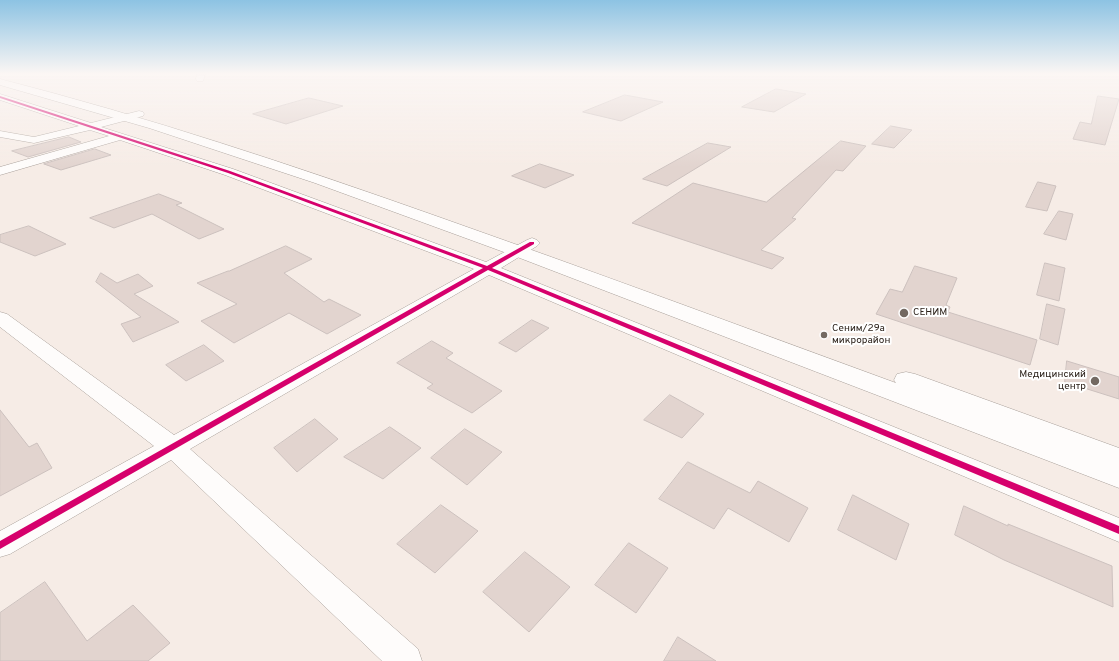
<!DOCTYPE html>
<html>
<head>
<meta charset="utf-8">
<style>
  body { margin:0 }
  canvas { display:block; background:#f6ece6 }
</style>
</head>
<body>
<canvas width="1119" height="661"></canvas>
<script>
const context = document.querySelector('canvas').getContext('2d');
context.lineJoin = 'round';
function fillPath(path, color) { context.fillStyle = color; context.fill(path, 'evenodd'); }
function stroke(path, color, width, dash) { context.strokeStyle = color; context.lineWidth = width; context.lineCap = dash ? 'butt' : 'round'; context.setLineDash(dash || []); context.stroke(path); }
function drawText(font, color, halo, rows, align = 'center') {
  context.font = font + ' Overpass,sans-serif'; context.lineWidth = 4; context.setLineDash([]); context.textBaseline = 'middle'; context.strokeStyle = halo; context.fillStyle = color; for (const [text, x, y, turn = 0] of rows) {
    context.save(); context.translate(x, y); context.rotate((+turn || 0) * Math.PI / 180); context.textAlign = isNaN(turn) ? turn : align; if (halo) context.strokeText(text, 0, 0); context.fillText(text, 0, 0); context.restore();
  }
}
const building = new Path2D(`
  M 776,89 L 806,94 L 774,112 L 742,107 Z
  M 625,95 L 663,102 L 621,121 L 583,112 Z
  M 1098,96 L 1119,99 L 1105,145 L 1073,139 L 1080,122 L 1091,124 Z
  M 309,98 L 343,106 L 286,124 L 253,114 Z
  M 891,126 L 912,130 L 894,148 L 872,144 Z
  M 69,137 L 81,142 L 28,157 L 12,151 Z
  M 841,141 L 866,146 L 843,171 L 836,170 L 792,218 L 796,219 L 761,250 L 784,258 L 772,269 L 632,223 L 693,183 L 766,202 Z
  M 708,143 L 731,147 L 667,186 L 643,179 Z
  M 95,149 L 111,155 L 61,170 L 44,164 Z
  M 540,164 L 574,175 L 545,188 L 512,176 Z
  M 1038,182 L 1056,186 L 1047,211 L 1026,207 Z
  M 159,194 L 182,203 L 176,205 L 224,229 L 199,239 L 152,214 L 114,228 L 90,218 Z
  M 1059,211 L 1073,214 L 1066,240 L 1044,234 Z
  M 29,226 L 66,244 L 35,256 L 0,242 L 0,235 Z
  M 286,246 L 312,259 L 284,273 L 324,302 L 329,299 L 361,315 L 327,334 L 289,313 L 234,343 L 201,321 L 237,304 L 197,283 L 228,271 L 229,271 Z
  M 1045,263 L 1065,268 L 1059,301 L 1037,295 Z
  M 915,266 L 957,278 L 946,305 L 950,307 L 948,312 L 1037,340 L 1030,365 L 876,314 L 890,289 L 902,292 Z
  M 101,273 L 117,283 L 138,274 L 153,286 L 134,294 L 179,322 L 133,342 L 121,324 L 141,317 L 96,282 Z
  M 1047,304 L 1065,309 L 1058,345 L 1040,339 Z
  M 532,320 L 549,328 L 516,352 L 499,343 Z
  M 432,341 L 453,353 L 446,358 L 502,391 L 472,413 L 427,388 L 433,384 L 397,363 Z
  M 204,345 L 224,361 L 186,381 L 166,365 Z
  M 1067,361 L 1119,377 L 1119,399 L 1065,382 Z
  M 670,395 L 704,414 L 682,438 L 644,420 Z
  M 0,410 L 29,447 L 37,443 L 52,468 L 0,496 Z
  M 315,419 L 338,439 L 297,472 L 274,448 Z
  M 390,427 L 421,448 L 383,479 L 344,457 Z
  M 465,429 L 502,452 L 467,485 L 431,458 Z
  M 688,462 L 750,493 L 758,481 L 808,508 L 789,542 L 728,508 L 714,529 L 659,499 Z
  M 853,495 L 909,524 L 896,560 L 838,530 Z
  M 441,505 L 478,531 L 435,573 L 397,544 Z
  M 964,506 L 1008,526 L 1008,524 L 1112,566 L 1113,607 L 1004,560 L 955,535 Z
  M 629,543 L 668,568 L 636,613 L 595,585 Z
  M 525,552 L 570,587 L 529,632 L 483,592 Z
  M 45,582 L 87,641 L 133,605 L 170,643 L 148,661 L 0,661 L 0,613 Z
  M 678,637 L 716,661 L 664,661 Z`);
fillPath(building, '#e2d4cf');
stroke(building, '#ccc1be', 1);
const minor = new Path2D(`
  M 197,74 L 205,74 L 203,81 L 197,81 L 196,79 Z
  M 0,94 L 91,123 L 139,111 L 143,112 L 144,114 L 143,116 L 101,127 L 233,169 L 486,262 L 527,240 L 532,238 L 537,240 L 540,243 L 537,246 L 501,268 L 1119,518 L 1119,542 L 489,275 L 190,449 L 418,649 L 422,661 L 382,661 L 171,460 L 10,554 L 0,557 L 0,531 L 154,446 L 0,327 L 0,312 L 7,314 L 174,435 L 474,269 L 225,175 L 120,140 L 0,175 L 0,167 L 109,136 L 90,130 L 34,143 L 0,137 L 0,131 L 34,137 L 79,126 L 0,100 Z`);
const secondary = new Path2D(`
  M 0,79 C 148,117 292,165 436,216 C 590,270 743,327 896,383 L 894,380 L 897,374 L 906,372 L 915,374 L 1119,448 L 1119,488 L 512,255 L 315,183 L 149,128 L 0,85 Z`);
stroke(minor, '#a9a09a', 1);
stroke(secondary, '#a9a09a', 1);
fillPath(minor, '#fefcfb');
fillPath(secondary, '#fefcfb');
fillPath(new Path2D(`
  M 0,96 L 230,171 L 487,266 L 530,242 L 534,242 L 534,244 L 492,268 L 1119,526 L 1119,534 L 488,270 L 0,549 L 0,541 L 483,268 L 228,173 L 0,98 Z`), '#d6006c');
const sky = context.createLinearGradient(0, 0, 0, 167);
sky.addColorStop(0, '#8dc3e3');
sky.addColorStop(0.44, '#fbf6f4');
sky.addColorStop(1, '#fbf6f400');
context.fillStyle = sky;
context.fillRect(0, 0, 1119, 167);
for (const [x, y, r, color] of [
  [904,313,5,"#736962"],
  [824,335,4,"#736962"],
  [1095,381,5,"#736962"]
]) { const dot = new Path2D(); dot.arc(x, y, r, 0, 2 * Math.PI); context.fillStyle = color; context.fill(dot); stroke(dot, '#fff', 1.5); }
drawText('10px', '#2c221b', '#fff', [
  ["СЕНИМ",913,313],
  ["Сеним/29а",832,329],
  ["микрорайон",832,341],
  ["Медицинский",1086,375,"right"],
  ["центр",1086,387,"right"]
], 'left');
</script>
</body>
</html>
